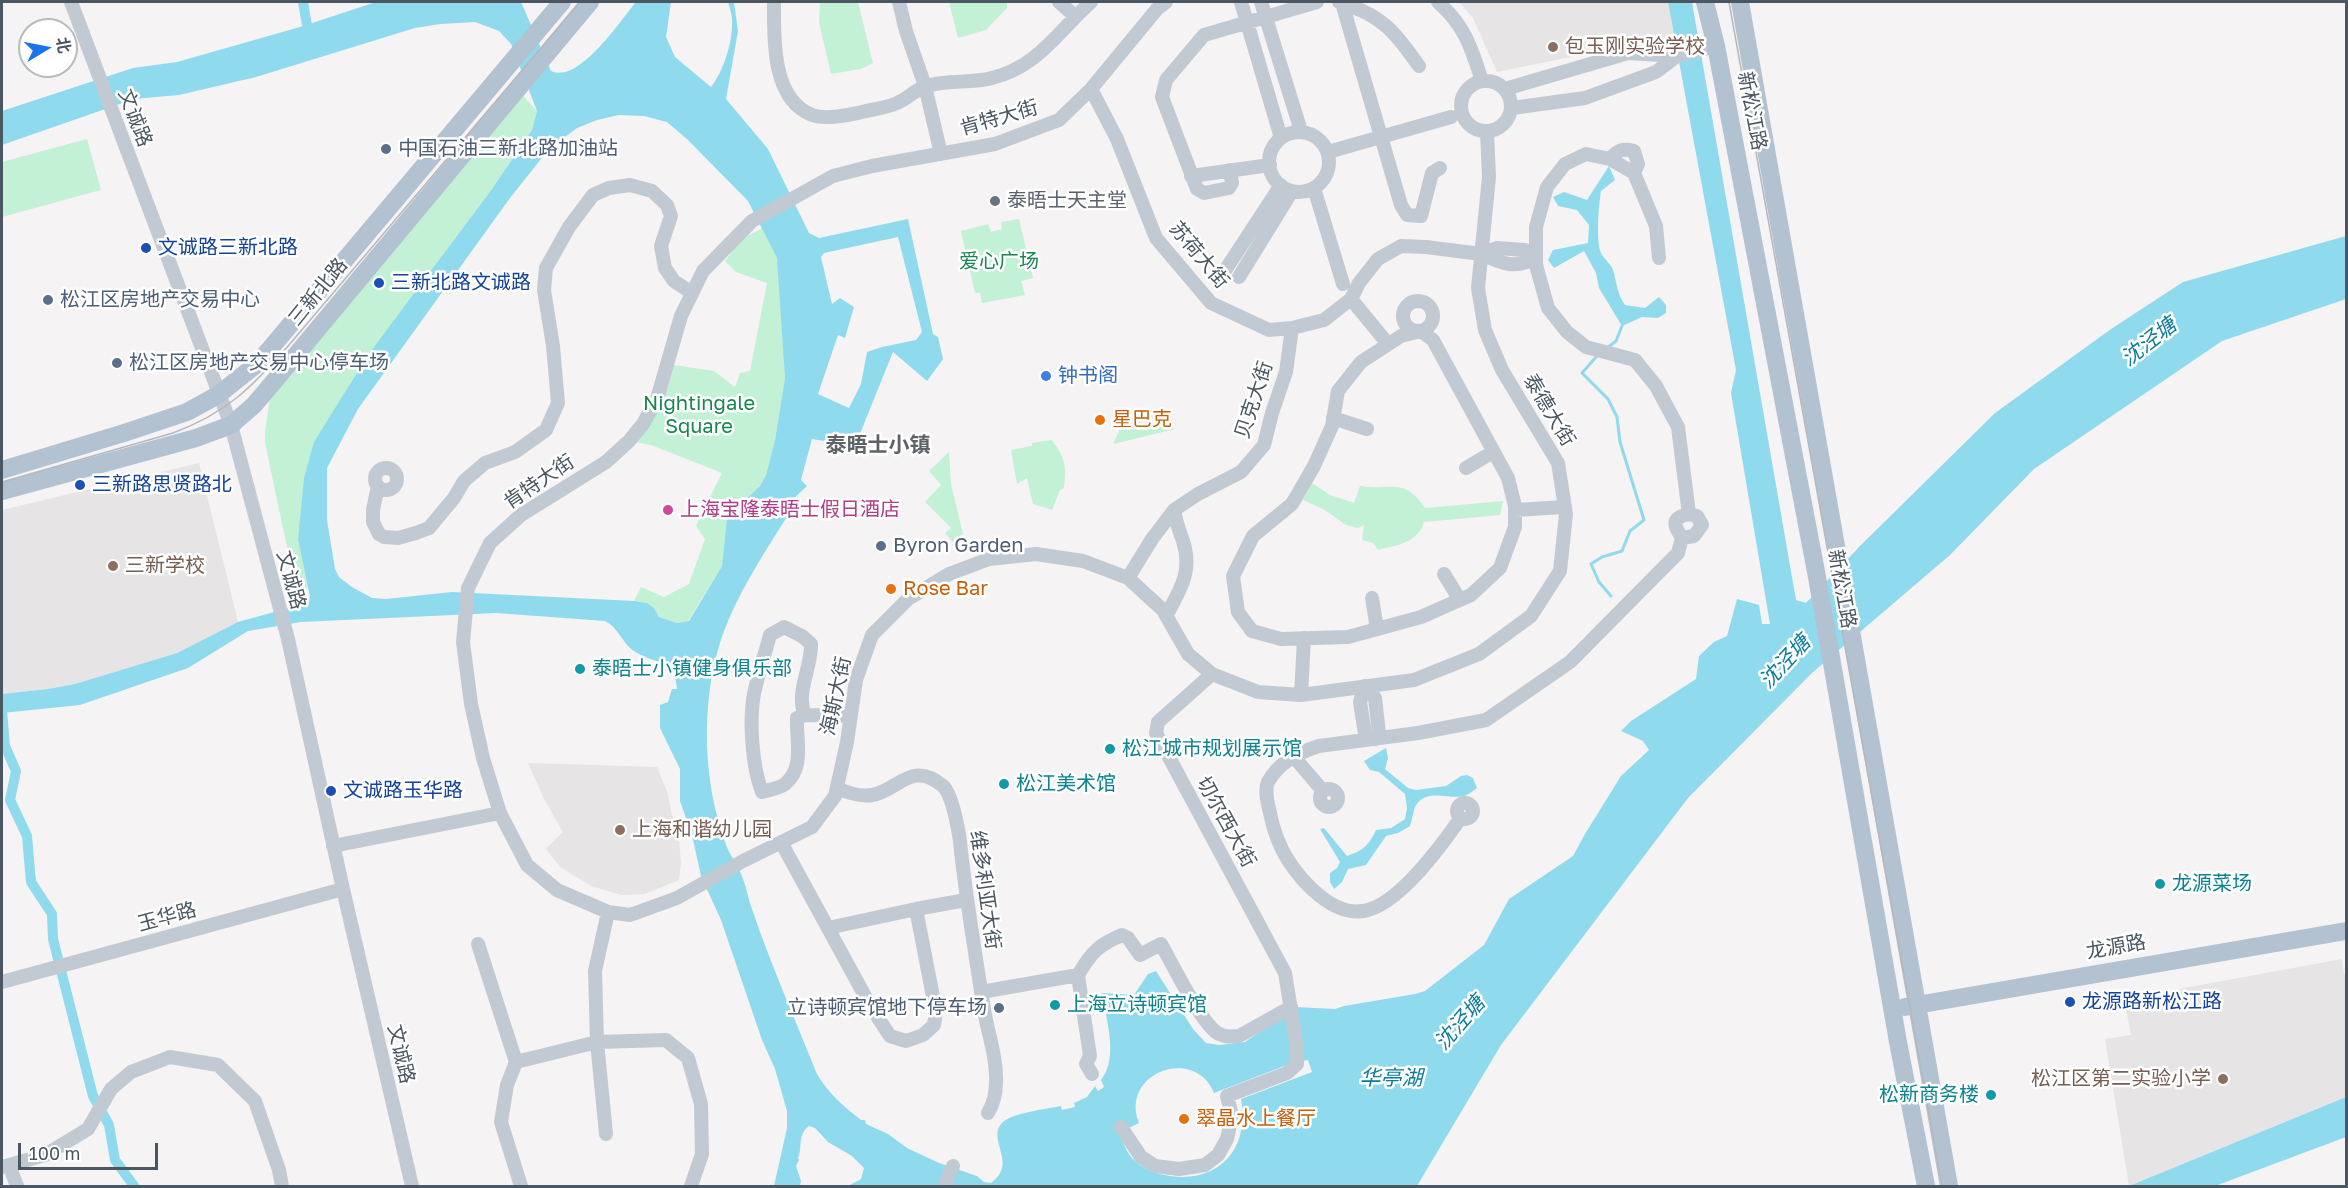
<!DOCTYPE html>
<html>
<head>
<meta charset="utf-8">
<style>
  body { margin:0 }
  #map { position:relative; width:2348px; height:1188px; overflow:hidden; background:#f5f3f3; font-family:"Golos Text","Noto Sans SC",sans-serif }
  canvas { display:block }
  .frame { position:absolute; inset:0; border:3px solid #4a5661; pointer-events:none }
  .north { position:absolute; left:18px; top:18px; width:60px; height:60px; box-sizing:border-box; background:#fff; border:2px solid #b7bbc0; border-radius:50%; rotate:80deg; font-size:16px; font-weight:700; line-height:24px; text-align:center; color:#4a5661 }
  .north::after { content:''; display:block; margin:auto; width:21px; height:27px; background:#1a73e8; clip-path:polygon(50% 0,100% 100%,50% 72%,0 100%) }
  .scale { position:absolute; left:18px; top:1143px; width:140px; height:27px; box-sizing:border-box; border:3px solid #4a5661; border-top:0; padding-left:8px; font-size:18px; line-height:21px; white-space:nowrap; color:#4a5661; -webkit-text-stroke:4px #fff; paint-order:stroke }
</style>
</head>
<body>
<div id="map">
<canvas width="2348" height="1188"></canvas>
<div class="frame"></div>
<div class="north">北</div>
<div class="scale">100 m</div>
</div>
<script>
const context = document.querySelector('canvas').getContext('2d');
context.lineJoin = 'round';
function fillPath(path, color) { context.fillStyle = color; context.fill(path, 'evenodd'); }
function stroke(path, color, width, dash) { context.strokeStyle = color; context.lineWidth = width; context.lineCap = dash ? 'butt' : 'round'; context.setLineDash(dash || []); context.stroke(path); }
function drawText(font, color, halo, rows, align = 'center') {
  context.font = font + ' "Golos Text","Noto Sans SC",sans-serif'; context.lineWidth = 5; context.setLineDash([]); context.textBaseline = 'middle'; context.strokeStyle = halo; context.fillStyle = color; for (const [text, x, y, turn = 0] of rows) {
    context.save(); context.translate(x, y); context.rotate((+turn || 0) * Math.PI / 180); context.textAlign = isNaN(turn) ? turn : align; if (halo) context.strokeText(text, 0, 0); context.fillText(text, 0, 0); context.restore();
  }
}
fillPath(new Path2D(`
  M 1459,2 L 1668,2 L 1674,36 L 1497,72 L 1473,18 Z
  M 199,463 L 238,622 L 177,653 L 75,684 L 48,689 L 2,694 L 2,510 Z
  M 528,763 L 657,767 L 668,794 L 671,812 L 678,828 L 681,863 L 679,880 L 645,894 L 621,895 L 591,886 L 560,867 L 546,849 L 563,832 L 544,799 Z
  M 2342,959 L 2344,974 L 2346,973 L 2346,1097 L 2129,1186 L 2105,1039 L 2131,1035 L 2124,999 Z`), '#e6e4e5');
fillPath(new Path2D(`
  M 820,2 L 858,2 L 873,63 L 861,69 L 831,74 L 819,22 Z
  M 949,2 L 1007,2 L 1007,8 L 986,30 L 958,38 Z
  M 519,91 L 537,111 L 532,130 L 492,189 L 370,352 L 302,514 L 298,540 L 308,588 L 297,594 L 265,443 L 265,432 L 270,398 Z
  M 87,139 L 101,190 L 2,217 L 2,162 Z
  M 1019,219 L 1033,278 L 1021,281 L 1025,295 L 982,303 L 980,293 L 975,293 L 961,231 L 988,224 L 991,232 L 1002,229 L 1001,222 Z
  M 763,228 L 777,258 L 781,293 L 785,378 L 775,440 L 766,475 L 760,486 L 727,517 L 722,566 L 688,621 L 677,623 L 659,617 L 654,608 L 647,603 L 634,601 L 641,587 L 664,597 L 689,584 L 705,539 L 696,526 L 722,473 L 651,445 L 629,441 L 667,364 L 714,371 L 735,387 L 740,373 L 750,371 L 767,283 L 736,272 L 725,261 L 741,239 Z
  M 1125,419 L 1175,429 L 1113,444 Z
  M 1052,440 C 1065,459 1067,465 1064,488 L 1060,490 L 1052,510 L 1033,504 L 1027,478 L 1017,484 L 1011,450 L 1032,446 L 1032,443 Z
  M 949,452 L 951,484 L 963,534 L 954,543 L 945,533 L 951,528 L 925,502 L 941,485 L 929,471 Z
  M 1312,483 L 1330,495 L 1354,503 L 1360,486 C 1391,491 1404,476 1425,508 L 1503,501 L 1500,515 L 1424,522 C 1418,543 1397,545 1378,550 L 1373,543 L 1362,540 L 1364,525 L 1358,528 L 1346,525 L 1325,510 L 1303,500 Z`), '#c3f1d5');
fillPath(new Path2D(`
  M 376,2 L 521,2 L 551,71 C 579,84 620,21 636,2 L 671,2 L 666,37 L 675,57 L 711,87 C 723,72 732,44 732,25 C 733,17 730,9 728,2 L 734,2 L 738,31 L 726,99 L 768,149 L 809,233 L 819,238 L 908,219 L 933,334 L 938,337 L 943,359 L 927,381 L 893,352 L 855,446 L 812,439 L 801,480 L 807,486 L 791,501 L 794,506 C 768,547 733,599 719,646 C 701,707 703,782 725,842 C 729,855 739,866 743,879 C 747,889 748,899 752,909 C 771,965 795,1019 817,1074 C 829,1094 843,1106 861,1120 L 865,1120 L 866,1124 L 888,1134 L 907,1148 L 939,1163 L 977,1176 L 984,1182 L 991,1183 C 1019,1163 986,1140 1002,1123 C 1011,1113 1046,1109 1061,1106 L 1062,1110 L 1075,1107 L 1074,1103 L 1087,1097 L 1095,1086 L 1098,1091 L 1104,1087 L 1101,1080 C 1119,1057 1106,1020 1102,993 L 1134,995 L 1148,974 L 1156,971 L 1193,1029 L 1206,1043 L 1219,1045 L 1245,1042 L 1295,1007 L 1335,1009 L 1344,1006 L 1415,994 L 1425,991 L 1484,945 L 1509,899 L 1573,856 L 1585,834 L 1621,776 L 1649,750 L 1643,741 L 1621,731 L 1631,721 L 1696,679 L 1699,656 L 1714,642 L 1727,636 L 1737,599 L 1759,605 L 1762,624 L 1770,624 L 1731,393 L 1736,370 L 1668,2 L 1692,2 L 1796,600 L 1806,603 L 1861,545 L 1995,413 L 2111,329 L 2183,282 L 2346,236 L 2346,299 L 2222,341 L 2034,469 L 1950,555 L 1812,673 L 1688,798 L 1501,1045 L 1417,1186 L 848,1186 L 861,1179 L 864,1168 L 852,1156 L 828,1142 L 815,1128 L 809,1126 C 797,1135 803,1147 798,1158 L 799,1160 L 796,1166 L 801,1181 L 800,1186 L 774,1186 L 787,1128 L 787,1111 L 775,1069 L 762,1040 L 721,920 L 701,876 L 692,835 L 680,801 L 680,769 L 660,728 L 660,705 L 668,702 L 672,689 L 677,689 C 675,659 653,664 634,651 C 622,643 619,628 605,621 L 496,613 L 301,622 L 248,631 L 188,668 L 80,705 L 2,713 L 2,694 L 48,689 L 75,684 L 177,653 L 238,622 L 296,606 L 310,597 L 298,540 L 304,478 L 314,442 L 370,352 L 492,189 L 532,130 L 537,111 L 511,44 L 499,31 L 475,22 L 440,24 L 415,28 L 256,77 L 179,95 L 134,99 L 2,145 L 2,111 L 133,68 L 177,62 L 300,27 ZM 619,115 L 644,116 L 667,122 L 687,139 L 748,201 L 777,258 L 785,378 L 775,440 L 766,475 L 760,486 L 727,517 L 722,566 L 689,621 L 677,623 L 659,617 L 654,608 L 647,603 L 634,601 L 452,592 L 386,599 L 372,598 L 352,587 L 339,577 L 335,569 L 327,520 L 327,468 L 358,409 L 510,198 L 549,149 L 577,128 L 597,120 ZM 898,237 L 922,332 L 916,340 L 882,347 L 867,352 L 861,384 L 849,408 L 818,394 L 838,335 L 845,338 L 854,307 L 840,298 L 832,304 L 821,257 L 824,253 ZM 1308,1060 L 1312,1072 L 1241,1099 C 1250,1148 1220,1183 1170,1176 C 1156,1174 1142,1169 1132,1158 C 1126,1151 1123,1142 1119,1133 L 1139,1123 C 1119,1073 1195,1045 1214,1093 L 1292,1063 Z
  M 1609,166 L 1615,180 L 1601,191 C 1599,204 1595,244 1602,255 C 1605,260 1611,264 1613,270 C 1617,283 1617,294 1625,305 L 1645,308 L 1659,297 L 1666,305 L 1666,313 L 1658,318 L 1642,317 L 1622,326 L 1599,288 L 1596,273 L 1584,251 L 1554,268 L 1548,260 L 1553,250 L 1588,243 L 1589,225 L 1577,210 L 1558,206 L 1553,197 L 1564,192 L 1587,200 Z
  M 1386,748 L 1388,758 L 1385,769 L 1408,788 L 1416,790 L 1446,786 L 1461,776 L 1467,775 L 1473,778 L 1477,788 C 1473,791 1469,794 1465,796 C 1449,800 1425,787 1415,807 C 1413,813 1412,820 1410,826 L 1398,833 L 1386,836 L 1366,865 L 1348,869 L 1342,882 L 1334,889 L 1330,882 L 1330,873 L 1337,868 L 1340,862 L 1320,829 L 1324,828 L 1347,856 C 1363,851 1369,845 1376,830 L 1391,828 L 1405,819 L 1407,808 L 1405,794 L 1379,772 L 1370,770 L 1364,761 Z
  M 2346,1097 L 2346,1137 L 2215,1186 L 2129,1186 Z`), '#90daee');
stroke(new Path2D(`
  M 1607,348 L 1616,341 L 1622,326
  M 1597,356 L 1582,373 L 1608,399 L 1617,417 L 1620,442 L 1644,520 L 1630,531 L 1622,551 L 1602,557 L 1591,564 L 1599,582 L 1611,596`), '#90daee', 3);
stroke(new Path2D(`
  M 303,2 L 309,37
  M 2,711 L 5,746 L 16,771 L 10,800 L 27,836 L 31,882 L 52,914 L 53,939 L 93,1096 L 109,1125 L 115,1160 L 134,1186`), '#90daee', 10);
stroke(new Path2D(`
  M 71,2 L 231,425 L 288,639 L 343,889 L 412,1186
  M 774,2 C 774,37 771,99 812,115 C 826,120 848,115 862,112 C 873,109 886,108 897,103 C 907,99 915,90 924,87 C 945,79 971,84 992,78 C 1038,67 1058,31 1091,2
  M 899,2 L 906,31 L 925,86 L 941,154
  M 1059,2 L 1075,16
  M 1166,2 L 1157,9 L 1091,89 L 1059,120 L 995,144 L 872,166 L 833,176 L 752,221 L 703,271 L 681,316 L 657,399 L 643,424 L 629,441 L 606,462 L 521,515 L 490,543 L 468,588 L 463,642 L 471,704 L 483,758 L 500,813 L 527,865 L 557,890 L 608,912 L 630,915 L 677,898 L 743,861 L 812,827 L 835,796 L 847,742 L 856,680 L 872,635 L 908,599 L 949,574 L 989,559 L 1036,554 L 1083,561 L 1128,578 L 1163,610 L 1188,654 L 1212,674 L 1258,692 L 1301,695 L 1414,680 L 1479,654 L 1531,616 L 1560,571 L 1566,514 L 1558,463 L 1502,370 L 1485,330 L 1478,288 L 1489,177 L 1487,132
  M 1241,2 L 1281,138
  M 1261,2 L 1301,131
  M 1339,2 C 1382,15 1393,30 1419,66
  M 1438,2 C 1465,26 1471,47 1482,81
  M 1342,3 L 1401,205 L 1407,215 L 1421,216 L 1432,173 L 1440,168
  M 1677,56 L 1716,46
  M1461 106a25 25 0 1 1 50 0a25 25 0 1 1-50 0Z
  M 1091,89 L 1117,139 L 1156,238 L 1211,303 L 1269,330 L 1292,328 L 1324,320 L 1351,299 L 1359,283 L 1378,259 L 1401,246 L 1426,247 L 1481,254
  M 1505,89 L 1628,53 L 1677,56 L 1656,72 L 1585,98 L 1512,108
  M1269 162a30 30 0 1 1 60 0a30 30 0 1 1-60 0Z
  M 1328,152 L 1451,117
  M 1610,159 C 1618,150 1622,148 1634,151 L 1638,164 L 1634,173 L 1610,159 L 1586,154 L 1565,164 L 1547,187 L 1536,227 L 1536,265 L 1548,308 L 1567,332 L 1586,347 L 1635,360 L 1656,386 L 1678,427 L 1689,514
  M 1230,170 L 1232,183 L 1229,188 L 1204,193 L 1197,189 L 1162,97 L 1166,80 L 1204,35 L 1317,2
  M 1634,173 L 1656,226 L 1659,258
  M 1191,176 L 1270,165
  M 1314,188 L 1343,284
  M 1497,248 L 1525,250 L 1536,256 C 1518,271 1500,263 1481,254 Z
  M 1226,269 L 1281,185
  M 1239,277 L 1292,191
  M 1351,299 L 1388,344
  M1403 316a15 15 0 1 1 30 0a15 15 0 1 1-30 0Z
  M 1421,331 L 1433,340 L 1508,478 L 1515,506 L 1515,527 L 1500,568 L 1471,595 L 1421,617 L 1348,637 L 1281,639 L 1252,631 L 1238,612 L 1233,576 L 1253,536 L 1292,504 L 1314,466 L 1332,426 L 1338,391 L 1361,362 L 1401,336 Z
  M 1333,418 L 1367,429
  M 1466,468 L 1493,452
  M375 479a11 11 0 1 1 22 0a11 11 0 1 1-22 0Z
  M 378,486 L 373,510 L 373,522 L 379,534 L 384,537 L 398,538 L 416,533 L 429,528 L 454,498 L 464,481 L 485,463 L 515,452 L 546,430 L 558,403 L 553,346 L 544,290 L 546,268 L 569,227 L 593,195 L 609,188 L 630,185 L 652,191 L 667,205 L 671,216 L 661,246 L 665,268 L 674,281 L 692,293
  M 1515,510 L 1564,507
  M 1689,514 L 1697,516 L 1702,525 L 1694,536 L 1682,538 C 1674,525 1670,518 1689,514 Z
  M 1444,574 L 1460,600
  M 1128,578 L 1152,539 L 1174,510 L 1198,494 L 1241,472 L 1264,445 L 1272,413 L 1286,372 L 1292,328
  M 1372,598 L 1377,629
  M 1166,616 C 1180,590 1193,572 1183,541 C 1179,530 1176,522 1174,510
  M 1365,686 L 1375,698 L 1379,733 L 1374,739 L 1365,734 L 1360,702 Z
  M 1301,695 L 1304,638
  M 805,715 C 795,693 812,667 811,644 L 802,636 L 784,627 L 770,635 C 765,654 758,674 754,694 C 749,721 752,766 762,792 C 769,790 780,788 785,784 C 805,768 796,740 797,718 L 805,715 L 850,716
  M 1294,757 L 1323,791
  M 837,788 C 848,793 860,797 872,795 C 897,792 911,759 943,786 C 953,795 960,837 961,851 C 967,906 976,960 985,1015 C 989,1037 997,1059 996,1082 C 996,1094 994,1103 988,1113
  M1320 798a9 9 0 1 1 18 0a9 9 0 1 1-18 0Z
  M1457 811a8 8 0 1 1 16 0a8 8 0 1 1-16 0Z
  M 1460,819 C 1441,846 1398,906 1363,911 C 1333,916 1302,882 1288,860 C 1279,846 1273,828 1270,813 C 1268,804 1264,790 1268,782 C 1278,763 1300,752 1319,746 L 1418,733 L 1486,720 L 1570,662 L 1678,553 L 1682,538
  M 781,842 L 871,1007 L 890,1036 L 906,1041 L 923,1035 L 934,1025 L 936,1012 L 916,909 L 828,928
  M 333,846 L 500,813
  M 916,909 L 966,900
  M 478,944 L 516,1062
  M 1078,975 L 1090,1056 L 1086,1064 L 1092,1074
  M 2,982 L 343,889
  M 981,992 L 1078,975 C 1091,953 1098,945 1122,935 L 1128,938 L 1140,955 L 1161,944 C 1173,965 1199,1019 1216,1032 C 1222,1037 1231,1037 1239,1036 L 1291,1007
  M 1121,1127 L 1141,1157 L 1155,1166 L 1179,1169 L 1205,1165 L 1218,1155 L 1227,1139 L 1232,1116 L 1227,1096 L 1287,1073 L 1297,1064 L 1297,1047 L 1285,973 L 1156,733 L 1158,722 L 1212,674
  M 606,1134 L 597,1042 L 595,971 L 608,912
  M 9,1165 L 17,1186
  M 2,1167 L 45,1155 L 88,1129 L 111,1089 L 131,1072 L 170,1057 L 218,1065 L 255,1101 L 279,1170 L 282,1186
  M 521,1186 L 501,1122 L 507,1085 L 516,1062 L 597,1042 L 666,1040 L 688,1058 L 701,1104 L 702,1154 L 691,1186
  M 944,1186 L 953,1166`), '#c1cad2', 14);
stroke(new Path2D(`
  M 1705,2 L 1716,46 L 1817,577 L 1898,1042 L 1926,1186
  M 1740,2 L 1949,1186
  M 2,470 L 124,433 L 187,412 L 218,395 L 258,363 L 562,2
  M 2,491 L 196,438 L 231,425 L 254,405 L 276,379 L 590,2
  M 1905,1007 L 2346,931`), '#b3c2d1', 18);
stroke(new Path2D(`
  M 1729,2 L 1942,1186
  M 2,482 L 173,433 C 227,413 252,387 289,345 L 580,2`), '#b5b8bd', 1.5);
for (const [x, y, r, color] of [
  [1553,47,6,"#8d6e63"],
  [386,149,6,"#5c6f8a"],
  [995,201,6,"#6b7280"],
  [146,248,6,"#1a4fb4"],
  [379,283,6,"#1a4fb4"],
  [48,300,6,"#5c6f8a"],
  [117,363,6,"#5c6f8a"],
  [1046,376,6,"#3f7fe0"],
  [1100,420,6,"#e8710a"],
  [80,485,6,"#1a4fb4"],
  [668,510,6,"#d1479c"],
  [881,546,6,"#5c6f8a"],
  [113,566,6,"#8d6e63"],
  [891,589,6,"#e8710a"],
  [580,669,6,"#0f9aa8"],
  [1110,749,6,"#0f9aa8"],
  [1004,784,6,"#0f9aa8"],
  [331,791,6,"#1a4fb4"],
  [620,830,6,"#8d6e63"],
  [2160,884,6,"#0f9aa8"],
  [2070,1002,6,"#1a4fb4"],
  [1055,1005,6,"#0f9aa8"],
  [999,1008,6,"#5c6f8a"],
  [2223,1079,6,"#8d6e63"],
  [1991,1095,6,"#0f9aa8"],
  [1184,1119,6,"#e8710a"]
]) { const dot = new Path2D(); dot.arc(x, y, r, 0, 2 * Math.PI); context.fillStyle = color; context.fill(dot); stroke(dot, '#fff', 2); }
drawText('20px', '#785e54', '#fff', [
  ["包玉刚实验学校",1565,47],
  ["三新学校",125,566],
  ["上海和谐幼儿园",632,830],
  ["松江区第二实验小学",2211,1079,"right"]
], 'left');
drawText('20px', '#4a5661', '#fff', [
  ["新松江路",1752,111,79],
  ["文诚路",135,118,69],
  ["肯特大街",999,118,-16],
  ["苏荷大街",1199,255,50],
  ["三新北路",318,292,-51],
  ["贝克大街",1254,400,-72],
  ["泰德大街",1549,410,59],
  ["肯特大街",539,482,-34],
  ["文诚路",291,580,75],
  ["新松江路",1842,589,80],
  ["海斯大街",836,696,-78],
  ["切尔西大街",1226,822,61],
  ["维多利亚大街",985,890,82],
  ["玉华路",167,917,-15],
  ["龙源路",2116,947,-10],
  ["文诚路",401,1054,77]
]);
drawText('20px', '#4e5e75', '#fff', [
  ["中国石油三新北路加油站",398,149],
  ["松江区房地产交易中心",60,300],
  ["松江区房地产交易中心停车场",129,363],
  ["Byron Garden",893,546],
  ["立诗顿宾馆地下停车场",987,1008,"right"]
], 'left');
drawText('20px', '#5b616d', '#fff', [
  ["泰晤士天主堂",1007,201]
], 'left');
drawText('20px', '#164399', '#fff', [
  ["文诚路三新北路",158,248],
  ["三新北路文诚路",391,283],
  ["三新路思贤路北",92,485],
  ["文诚路玉华路",343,791],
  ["龙源路新松江路",2082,1002]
], 'left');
drawText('20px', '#17864f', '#fff', [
  ["爱心广场",999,262],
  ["Nightingale",699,404],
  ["Square",699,427]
]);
drawText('20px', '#366cbe', '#fff', [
  ["钟书阁",1058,376]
], 'left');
drawText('20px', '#c56008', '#fff', [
  ["星巴克",1112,420],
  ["Rose Bar",903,589],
  ["翠晶水上餐厅",1196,1119]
], 'left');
drawText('20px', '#b23c85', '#fff', [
  ["上海宝隆泰晤士假日酒店",680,510]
], 'left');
drawText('20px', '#0d838f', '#fff', [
  ["泰晤士小镇健身俱乐部",592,669],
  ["松江城市规划展示馆",1122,749],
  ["松江美术馆",1016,784],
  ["龙源菜场",2172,884],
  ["上海立诗顿宾馆",1067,1005],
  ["松新商务楼",1979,1095,"right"]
], 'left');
drawText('italic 21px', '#0c7c9b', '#fff', [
  ["沈泾塘",2149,342,-38],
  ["沈泾塘",1785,662,-47],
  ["沈泾塘",1460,1023,-49],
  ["华亭湖",1391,1078]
]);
drawText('bold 21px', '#5f6368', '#fff', [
  ["泰晤士小镇",878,445]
]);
</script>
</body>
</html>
